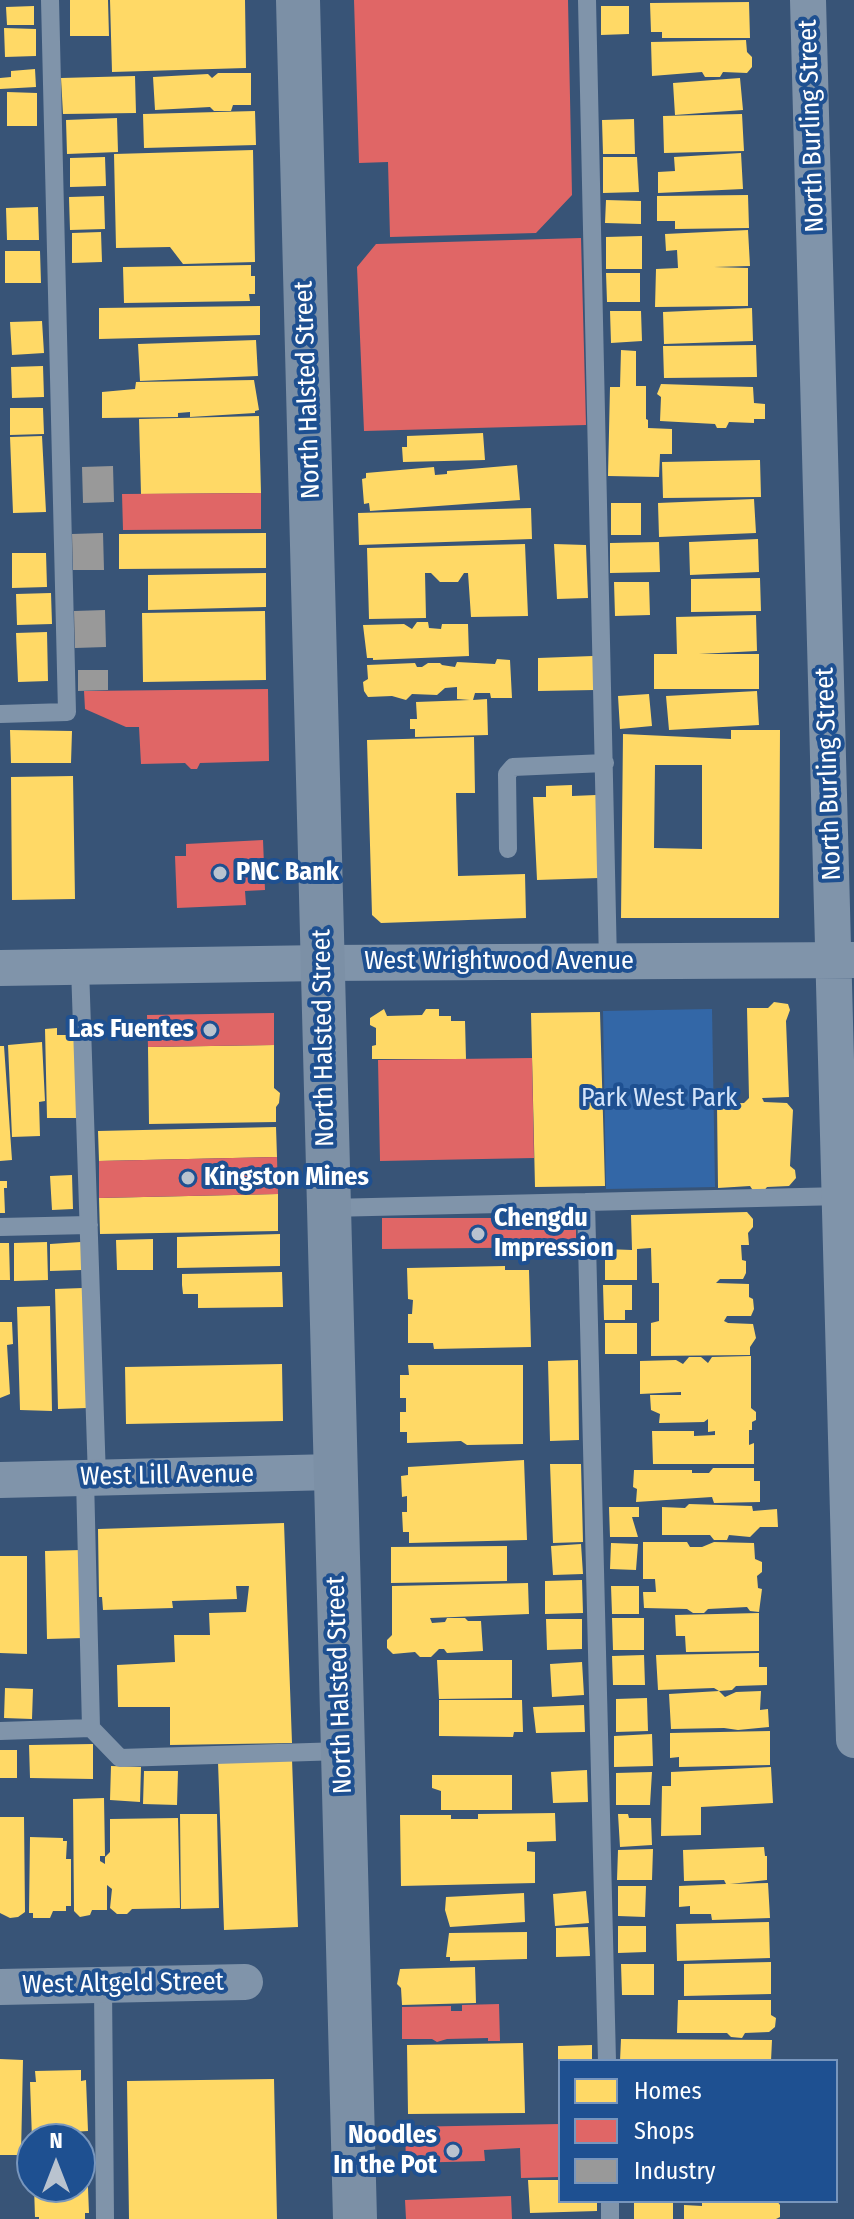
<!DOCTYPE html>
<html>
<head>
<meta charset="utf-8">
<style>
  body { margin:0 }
  #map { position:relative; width:854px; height:2219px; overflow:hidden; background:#385477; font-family:"Fira Sans Condensed",sans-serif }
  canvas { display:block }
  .legend { position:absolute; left:558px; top:2059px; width:280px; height:144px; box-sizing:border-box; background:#1e5091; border:2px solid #7896bd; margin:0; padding:10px 14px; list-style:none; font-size:24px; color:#fff }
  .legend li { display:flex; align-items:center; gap:16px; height:40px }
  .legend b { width:40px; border:2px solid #7896bd }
  .north { position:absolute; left:16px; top:2123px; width:80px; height:80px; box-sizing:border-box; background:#1e5091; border:2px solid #7896bd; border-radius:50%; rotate:0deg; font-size:22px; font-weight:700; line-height:32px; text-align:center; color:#fff }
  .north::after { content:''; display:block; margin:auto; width:28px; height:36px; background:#b9c3cf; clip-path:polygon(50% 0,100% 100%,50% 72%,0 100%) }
</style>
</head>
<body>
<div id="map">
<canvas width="854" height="2219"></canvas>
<ul class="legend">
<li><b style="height:22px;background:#ffd966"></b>Homes</li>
<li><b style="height:22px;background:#e06666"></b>Shops</li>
<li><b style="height:22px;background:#999"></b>Industry</li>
</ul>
<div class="north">N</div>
</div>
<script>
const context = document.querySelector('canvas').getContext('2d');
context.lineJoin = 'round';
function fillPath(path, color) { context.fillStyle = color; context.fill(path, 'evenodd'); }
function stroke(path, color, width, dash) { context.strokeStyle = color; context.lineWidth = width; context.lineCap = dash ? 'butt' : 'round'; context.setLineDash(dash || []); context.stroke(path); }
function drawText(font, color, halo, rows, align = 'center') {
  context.font = font + ' "Fira Sans Condensed",sans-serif'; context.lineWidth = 8; context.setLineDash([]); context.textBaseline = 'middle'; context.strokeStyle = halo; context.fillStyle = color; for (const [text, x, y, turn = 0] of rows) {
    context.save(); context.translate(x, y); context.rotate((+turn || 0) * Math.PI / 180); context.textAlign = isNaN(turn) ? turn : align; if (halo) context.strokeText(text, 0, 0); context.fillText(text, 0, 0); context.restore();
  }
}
fillPath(new Path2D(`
  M 712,1009 L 715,1187 L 606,1189 L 603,1011 Z`), '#3367a7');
fillPath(new Path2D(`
  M 70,0 L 108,0 L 109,36 L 70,36 Z
  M 110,0 L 245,0 L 246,68 L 112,72 Z
  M 749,2 L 750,38 L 662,38 L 662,32 L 651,32 L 650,3 Z
  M 34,6 L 34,25 L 7,25 L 6,7 Z
  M 601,6 L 629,6 L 629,34 L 601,35 Z
  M 4,28 L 36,29 L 36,56 L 5,57 Z
  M 746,40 L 747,52 L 752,57 L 752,67 L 747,73 L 723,72 L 720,77 L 705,77 L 702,72 L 652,76 L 651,42 Z
  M 35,69 L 36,87 L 0,89 L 0,78 L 11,77 L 11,71 Z
  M 218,73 L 251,73 L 251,105 L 233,105 L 231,111 L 214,111 L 210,107 L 155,110 L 153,77 L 208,74 L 212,78 Z
  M 135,76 L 136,113 L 63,114 L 61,78 Z
  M 740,78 L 743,110 L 675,115 L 673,83 Z
  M 7,92 L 37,93 L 37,126 L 7,126 Z
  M 255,111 L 256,145 L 144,148 L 143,114 Z
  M 742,114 L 744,151 L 664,153 L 663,116 Z
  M 117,118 L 118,152 L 67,154 L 66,120 Z
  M 634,119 L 635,154 L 603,154 L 602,120 Z
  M 253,150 L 255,262 L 183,264 L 170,247 L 116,248 L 114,154 Z
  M 741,153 L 743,189 L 658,193 L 658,172 L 675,171 L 674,157 Z
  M 105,157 L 106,186 L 70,187 L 70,158 Z
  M 603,157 L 637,157 L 639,192 L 603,193 Z
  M 748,195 L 749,228 L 675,229 L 675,221 L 657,221 L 657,196 Z
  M 104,196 L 105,229 L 70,230 L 69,197 Z
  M 606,200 L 641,201 L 641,224 L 605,223 Z
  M 38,207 L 39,240 L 7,240 L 6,208 Z
  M 748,230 L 750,266 L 714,267 L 748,268 L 748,306 L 655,307 L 656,269 L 678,268 L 677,250 L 666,251 L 665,234 Z
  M 101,232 L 102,262 L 72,263 L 72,233 Z
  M 642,236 L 642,269 L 606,269 L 606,237 Z
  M 5,251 L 40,251 L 41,283 L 5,283 Z
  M 251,265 L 251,276 L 255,276 L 255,294 L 249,294 L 250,301 L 124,303 L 123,267 Z
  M 606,273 L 640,273 L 640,302 L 607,302 Z
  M 260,306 L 260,335 L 99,339 L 99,308 Z
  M 752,308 L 753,341 L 664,344 L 663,312 Z
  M 610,311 L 641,311 L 642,341 L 611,343 Z
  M 42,321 L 44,353 L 12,355 L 10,322 Z
  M 256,340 L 258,376 L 140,381 L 138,344 Z
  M 756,345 L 757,377 L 664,378 L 663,346 Z
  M 621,350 L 636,351 L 636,386 L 646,386 L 646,419 L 648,420 L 648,428 L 672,429 L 672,454 L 660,454 L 659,477 L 608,476 L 610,387 L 620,387 Z
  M 43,366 L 44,397 L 12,398 L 11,367 Z
  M 254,380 L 259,410 L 255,411 L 255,413 L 190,417 L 190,412 L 178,413 L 178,417 L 102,418 L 102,392 L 135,389 L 136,382 Z
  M 661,384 L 753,387 L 754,403 L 765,404 L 765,419 L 754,419 L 754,423 L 729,422 L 726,428 L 717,428 L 715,424 L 660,421 L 661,397 L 657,394 Z
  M 10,408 L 43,408 L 44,434 L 10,435 Z
  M 259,416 L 261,493 L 141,494 L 139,419 Z
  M 483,433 L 485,460 L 403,462 L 402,447 L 407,447 L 407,436 Z
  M 42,436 L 46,512 L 13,513 L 10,437 Z
  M 760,460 L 761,497 L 663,498 L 662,462 Z
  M 517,465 L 520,500 L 370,511 L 369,503 L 364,504 L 362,479 L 366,478 L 366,473 L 434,467 L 435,475 L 447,474 L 447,471 Z
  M 754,499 L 756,533 L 659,537 L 658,503 Z
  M 611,503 L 641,503 L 641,535 L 611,535 Z
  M 531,508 L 532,539 L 359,545 L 358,513 Z
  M 266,533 L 266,568 L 119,569 L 119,534 Z
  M 758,539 L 759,572 L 690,575 L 689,542 Z
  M 659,542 L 660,572 L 610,573 L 610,543 Z
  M 525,544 L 528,616 L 471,617 L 468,573 L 464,573 L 458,582 L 440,582 L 431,573 L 425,573 L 426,618 L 369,619 L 367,548 Z
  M 554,544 L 586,545 L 588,598 L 557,599 Z
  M 12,553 L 46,553 L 47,587 L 12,588 Z
  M 266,573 L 266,607 L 148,610 L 148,575 Z
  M 760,578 L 761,611 L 691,612 L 691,579 Z
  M 614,582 L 649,582 L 650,615 L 615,616 Z
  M 51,593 L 52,624 L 17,625 L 16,594 Z
  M 265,611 L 266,680 L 143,682 L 142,613 Z
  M 756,615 L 757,651 L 699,654 L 759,654 L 759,689 L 654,689 L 654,654 L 677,654 L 676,617 Z
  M 417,622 L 428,622 L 429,628 L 441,629 L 442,624 L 468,624 L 469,656 L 373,660 L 373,658 L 367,658 L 363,625 L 404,624 L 412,629 Z
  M 47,632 L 48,681 L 18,682 L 16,633 Z
  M 593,656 L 595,690 L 538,691 L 538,658 Z
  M 497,659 L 510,660 L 512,698 L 491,698 L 490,693 L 475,693 L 473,700 L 487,699 L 488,735 L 415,737 L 415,729 L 410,729 L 410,719 L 417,719 L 416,702 L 470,700 L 457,699 L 457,687 L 445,688 L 437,695 L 412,694 L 406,700 L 392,696 L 368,697 L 364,691 L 363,682 L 368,679 L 367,665 L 415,663 L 417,667 L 422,667 L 428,663 L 440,663 L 442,665 L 455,667 L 457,662 L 495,664 Z
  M 757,691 L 759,725 L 669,730 L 666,696 Z
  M 649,694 L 652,726 L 620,729 L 618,696 Z
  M 10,730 L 72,731 L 71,763 L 11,763 Z
  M 731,730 L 780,730 L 779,918 L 621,918 L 623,734 L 731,739 ZM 655,765 L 702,765 L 702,849 L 654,848 Z
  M 474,737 L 475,793 L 456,793 L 458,876 L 525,874 L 526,918 L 381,923 L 372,915 L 367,740 Z
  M 73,776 L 75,899 L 12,900 L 11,777 Z
  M 572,785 L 572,796 L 596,795 L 599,878 L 537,880 L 533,797 L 546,797 L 546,786 Z
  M 774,1002 L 788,1004 L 790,1010 L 786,1021 L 789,1097 L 762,1098 L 764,1102 L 787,1103 L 793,1110 L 790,1166 L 795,1170 L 796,1178 L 789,1186 L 767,1187 L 763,1192 L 754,1192 L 750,1186 L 718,1188 L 717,1104 L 744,1103 L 749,1098 L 747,1008 L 768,1008 Z
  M 384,1009 L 387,1016 L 422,1015 L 426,1009 L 439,1009 L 439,1016 L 451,1016 L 451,1021 L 465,1021 L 466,1059 L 372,1059 L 372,1046 L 376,1045 L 376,1028 L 370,1025 L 370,1018 Z
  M 600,1012 L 605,1186 L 535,1187 L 531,1013 Z
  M 57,1028 L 57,1035 L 77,1035 L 79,1118 L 47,1118 L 45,1029 Z
  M 42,1042 L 45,1101 L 39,1102 L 40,1136 L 12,1137 L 8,1045 Z
  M 274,1045 L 274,1088 L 280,1093 L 279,1103 L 276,1107 L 276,1122 L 149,1124 L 148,1047 Z
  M 0,1046 L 4,1046 L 12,1160 L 0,1161 Z
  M 276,1127 L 277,1157 L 99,1161 L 98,1131 Z
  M 72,1175 L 73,1209 L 52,1210 L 50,1176 Z
  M 0,1181 L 7,1181 L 7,1188 L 4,1188 L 5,1213 L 0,1213 Z
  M 278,1194 L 278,1231 L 100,1234 L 99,1198 Z
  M 747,1212 L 753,1219 L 753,1227 L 748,1233 L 749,1245 L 741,1245 L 742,1260 L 746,1261 L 746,1273 L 743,1279 L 720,1279 L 716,1283 L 749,1284 L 749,1297 L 753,1299 L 754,1309 L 751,1316 L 727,1316 L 724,1321 L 728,1323 L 753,1324 L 756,1338 L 750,1347 L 750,1355 L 651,1356 L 651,1323 L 659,1321 L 659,1283 L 652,1283 L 651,1248 L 637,1249 L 637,1280 L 605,1280 L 605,1249 L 632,1250 L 631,1215 Z
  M 280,1234 L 280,1266 L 177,1268 L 177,1237 Z
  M 153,1239 L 153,1270 L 117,1270 L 116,1240 Z
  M 47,1242 L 48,1280 L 14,1281 L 14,1243 Z
  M 81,1242 L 82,1270 L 50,1271 L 50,1244 Z
  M 0,1243 L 9,1243 L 10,1280 L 0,1280 Z
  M 505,1266 L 505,1270 L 529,1270 L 531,1347 L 434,1349 L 433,1343 L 408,1343 L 408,1314 L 412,1314 L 413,1300 L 408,1299 L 407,1268 Z
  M 282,1272 L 283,1307 L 198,1308 L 198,1294 L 183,1294 L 182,1285 L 182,1274 Z
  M 603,1285 L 632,1285 L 632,1310 L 625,1310 L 625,1320 L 604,1320 Z
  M 83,1288 L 87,1408 L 58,1409 L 55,1289 Z
  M 50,1306 L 52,1411 L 20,1410 L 17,1307 Z
  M 0,1322 L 12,1322 L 13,1344 L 7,1345 L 10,1394 L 0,1398 Z
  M 605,1323 L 637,1323 L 637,1354 L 605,1354 Z
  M 751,1356 L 751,1408 L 756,1412 L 756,1420 L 752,1422 L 752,1430 L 749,1430 L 749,1445 L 754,1443 L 754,1464 L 653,1464 L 652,1431 L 694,1431 L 694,1436 L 715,1435 L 715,1431 L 708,1432 L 708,1419 L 704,1422 L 659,1423 L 660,1414 L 651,1410 L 650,1395 L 681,1395 L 681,1392 L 640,1394 L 640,1361 L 676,1360 L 683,1364 L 689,1357 L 701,1357 L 708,1363 L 712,1357 Z
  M 578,1360 L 579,1440 L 550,1441 L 548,1361 Z
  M 282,1364 L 283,1421 L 126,1424 L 125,1367 Z
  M 408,1365 L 523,1365 L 523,1444 L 467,1445 L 461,1441 L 407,1443 L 407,1432 L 400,1432 L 400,1412 L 406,1412 L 406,1398 L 400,1398 L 400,1375 L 409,1375 Z
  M 524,1460 L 527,1540 L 409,1543 L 409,1532 L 403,1532 L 402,1512 L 407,1512 L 407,1496 L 402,1497 L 401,1476 L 408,1475 L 408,1467 Z
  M 550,1464 L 581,1464 L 583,1542 L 553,1543 Z
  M 713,1468 L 754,1468 L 754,1481 L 760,1481 L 760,1502 L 714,1503 L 712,1497 L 636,1502 L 637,1489 L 633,1487 L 634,1470 L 692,1470 L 692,1473 L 709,1473 Z
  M 689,1504 L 752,1506 L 753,1511 L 777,1509 L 778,1527 L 760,1527 L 750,1537 L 729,1535 L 727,1540 L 714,1540 L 710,1535 L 662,1535 L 662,1507 L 685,1508 Z
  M 609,1507 L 639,1507 L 639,1517 L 632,1517 L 638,1537 L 610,1537 Z
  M 284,1523 L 292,1743 L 170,1745 L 170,1707 L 118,1707 L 117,1665 L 175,1662 L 174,1635 L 210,1635 L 209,1613 L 246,1612 L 249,1586 L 236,1586 L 237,1599 L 172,1601 L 173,1608 L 103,1610 L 102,1597 L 99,1597 L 98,1529 Z
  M 643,1542 L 687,1542 L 690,1547 L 702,1547 L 714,1542 L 754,1543 L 755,1559 L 762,1562 L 762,1572 L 757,1576 L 758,1588 L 762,1589 L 759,1612 L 750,1611 L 747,1607 L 708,1609 L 704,1613 L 693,1613 L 687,1609 L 644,1608 L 643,1592 L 656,1592 L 655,1579 L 643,1579 Z
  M 611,1543 L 638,1544 L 636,1570 L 610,1569 Z
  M 581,1544 L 583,1574 L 553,1575 L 551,1546 Z
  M 507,1546 L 507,1581 L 391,1583 L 391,1547 Z
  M 81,1550 L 84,1638 L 47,1639 L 45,1551 Z
  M 0,1556 L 27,1556 L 27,1654 L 0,1653 Z
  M 582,1580 L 583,1613 L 545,1614 L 545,1581 Z
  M 528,1583 L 529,1614 L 430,1618 L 432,1623 L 445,1622 L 447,1618 L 465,1618 L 468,1621 L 481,1621 L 483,1651 L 447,1653 L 444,1649 L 439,1649 L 431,1657 L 420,1657 L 415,1652 L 393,1654 L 387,1648 L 387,1640 L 392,1635 L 392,1586 Z
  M 611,1586 L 639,1586 L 639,1614 L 612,1614 Z
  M 759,1613 L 759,1651 L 686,1652 L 685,1636 L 676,1636 L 675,1615 Z
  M 612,1618 L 644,1618 L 644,1650 L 613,1650 Z
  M 546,1619 L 582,1619 L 582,1649 L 547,1650 Z
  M 759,1653 L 759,1667 L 767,1667 L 767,1685 L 736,1686 L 732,1690 L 719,1691 L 725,1697 L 736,1692 L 761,1691 L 760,1710 L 768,1709 L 769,1727 L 738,1730 L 724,1728 L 671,1729 L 669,1694 L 719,1691 L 714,1688 L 658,1690 L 656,1655 Z
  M 644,1655 L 645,1685 L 613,1685 L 612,1656 Z
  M 437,1660 L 512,1660 L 512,1698 L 439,1699 Z
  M 582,1662 L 584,1695 L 552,1697 L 550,1664 Z
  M 5,1688 L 33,1689 L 32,1719 L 4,1718 Z
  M 647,1698 L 648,1731 L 616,1732 L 616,1699 Z
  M 439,1700 L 522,1700 L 523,1732 L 514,1732 L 513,1737 L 439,1736 Z
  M 584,1705 L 585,1732 L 536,1733 L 533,1707 Z
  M 770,1731 L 770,1765 L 679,1767 L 679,1757 L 670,1758 L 670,1733 Z
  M 652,1734 L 653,1766 L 614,1767 L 614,1736 Z
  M 93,1744 L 93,1779 L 30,1778 L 29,1745 Z
  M 0,1750 L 17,1750 L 17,1778 L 0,1778 Z
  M 292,1759 L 298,1927 L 224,1930 L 218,1762 Z
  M 111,1766 L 141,1767 L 140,1802 L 110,1800 Z
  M 771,1767 L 773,1803 L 701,1807 L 701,1835 L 661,1836 L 662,1786 L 671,1786 L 671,1772 Z
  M 587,1770 L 588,1802 L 553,1803 L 551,1772 Z
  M 144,1771 L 178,1771 L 177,1805 L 143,1804 Z
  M 652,1772 L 650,1805 L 616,1805 L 616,1773 Z
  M 432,1775 L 512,1775 L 512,1810 L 441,1810 L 441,1791 L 432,1788 Z
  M 104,1798 L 105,1856 L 100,1856 L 100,1861 L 105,1864 L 105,1857 L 110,1852 L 110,1819 L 178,1818 L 180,1908 L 132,1909 L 127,1914 L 117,1914 L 110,1908 L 112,1889 L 107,1885 L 107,1910 L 92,1910 L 90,1915 L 80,1917 L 74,1911 L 73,1799 Z
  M 555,1813 L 556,1841 L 527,1842 L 527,1851 L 535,1852 L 535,1883 L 401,1886 L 400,1815 L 451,1815 L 451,1819 L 478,1819 L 478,1814 Z
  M 180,1814 L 217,1814 L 219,1908 L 181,1909 Z
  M 618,1814 L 628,1814 L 629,1818 L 651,1818 L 652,1845 L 620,1847 Z
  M 0,1817 L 24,1817 L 25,1912 L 18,1917 L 10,1918 L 0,1913 Z
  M 30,1837 L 63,1838 L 63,1841 L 67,1841 L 66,1859 L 71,1859 L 71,1906 L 66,1906 L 66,1911 L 53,1911 L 50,1918 L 33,1918 L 33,1913 L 29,1913 Z
  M 764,1847 L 765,1856 L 767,1856 L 767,1880 L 730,1884 L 768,1883 L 770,1918 L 712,1920 L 711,1914 L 690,1914 L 690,1906 L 679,1907 L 679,1886 L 726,1884 L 724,1880 L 684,1881 L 683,1850 Z
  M 653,1849 L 652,1880 L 617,1880 L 618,1850 Z
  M 618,1886 L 646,1886 L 645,1917 L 618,1916 Z
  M 586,1891 L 589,1923 L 555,1926 L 553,1894 Z
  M 524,1893 L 525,1922 L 450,1927 L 445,1910 L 446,1897 Z
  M 769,1922 L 770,1958 L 677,1961 L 676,1924 Z
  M 618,1926 L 646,1926 L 646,1952 L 618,1953 Z
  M 588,1927 L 590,1956 L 556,1957 L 556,1928 Z
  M 527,1932 L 527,1959 L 450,1961 L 450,1957 L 446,1957 L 449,1933 Z
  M 771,1962 L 771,1994 L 684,1996 L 684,1964 Z
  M 621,1964 L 654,1964 L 654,1995 L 622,1995 Z
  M 475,1967 L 476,2003 L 402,2005 L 401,1988 L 397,1984 L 400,1969 Z
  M 678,2000 L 771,2000 L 771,2015 L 776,2018 L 775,2027 L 769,2032 L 745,2033 L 742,2038 L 731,2037 L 727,2033 L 677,2033 Z
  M 621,2039 L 772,2040 L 771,2061 L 620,2061 Z
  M 523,2043 L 525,2113 L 408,2114 L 407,2045 Z
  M 592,2045 L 592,2061 L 558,2061 L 558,2046 Z
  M 0,2059 L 23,2060 L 21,2155 L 0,2155 Z
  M 81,2070 L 81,2081 L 86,2080 L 88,2131 L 71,2132 L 71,2139 L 32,2139 L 30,2082 L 36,2082 L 35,2071 Z
  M 274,2079 L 277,2219 L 129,2219 L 127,2081 Z
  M 80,2163 L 87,2163 L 89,2213 L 85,2213 L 85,2219 L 39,2219 L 39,2217 L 35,2217 L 34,2187 L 80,2187 Z
  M 528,2180 L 560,2180 L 560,2201 L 597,2201 L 597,2211 L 530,2213 Z
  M 634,2201 L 673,2201 L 673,2219 L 634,2219 Z
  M 702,2201 L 777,2201 L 780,2205 L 780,2217 L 776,2219 L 684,2219 L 684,2205 L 702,2206 Z`), '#ffd966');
fillPath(new Path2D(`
  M 354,0 L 568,0 L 572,195 L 536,233 L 390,237 L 388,162 L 359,163 Z
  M 581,238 L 586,425 L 364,431 L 357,267 L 376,244 Z
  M 261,493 L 261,529 L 123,530 L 122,494 Z
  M 268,689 L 269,761 L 200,763 L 197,769 L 191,769 L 185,763 L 141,764 L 139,727 L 126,727 L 85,709 L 84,691 Z
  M 263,840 L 265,890 L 245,891 L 246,905 L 177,908 L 175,856 L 186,856 L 186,844 Z
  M 274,1013 L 274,1045 L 148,1047 L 147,1015 Z
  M 532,1058 L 534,1158 L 380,1161 L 378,1060 Z
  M 277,1157 L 278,1194 L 99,1198 L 99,1161 Z
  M 382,1218 L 561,1218 L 576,1228 L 576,1247 L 382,1249 Z
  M 499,2004 L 500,2041 L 488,2041 L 488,2038 L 447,2039 L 437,2042 L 432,2039 L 402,2039 L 402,2007 L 451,2006 L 451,2011 L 462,2011 L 462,2005 Z
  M 560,2124 L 560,2177 L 521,2178 L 520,2148 L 484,2150 L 485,2161 L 406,2163 L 405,2127 Z
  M 511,2196 L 512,2219 L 406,2219 L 405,2200 Z`), '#e06666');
fillPath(new Path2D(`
  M 113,466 L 114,502 L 83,503 L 82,467 Z
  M 103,533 L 104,570 L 73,570 L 72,534 Z
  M 105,610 L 106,647 L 75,648 L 74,611 Z
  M 78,670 L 108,670 L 108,690 L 78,691 Z`), '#999');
stroke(new Path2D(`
  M 587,0 L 608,962
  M 0,714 L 67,712 L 50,0
  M 508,849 L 507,774 L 513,767 L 605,763
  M 80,967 L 97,1478
  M 586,1202 L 607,2061
  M 329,1208 L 843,1196
  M 0,1227 L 89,1225
  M 85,1478 L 91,1728 L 120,1758 L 342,1751
  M 0,1731 L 91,1728
  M 103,1985 L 105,2219
  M 610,2201 L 610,2219`), '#8094aa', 18);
stroke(new Path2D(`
  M 808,0 L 854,1740
  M 0,968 L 323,963 L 854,960
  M 0,1480 L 334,1472
  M 0,1987 L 245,1982`), '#8094aa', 36);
stroke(new Path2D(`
  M 298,0 L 355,2219`), '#7c90a6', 44);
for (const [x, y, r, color] of [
  [220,873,8,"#b9c3cf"],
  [210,1030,8,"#b9c3cf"],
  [188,1178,8,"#b9c3cf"],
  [478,1234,8,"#b9c3cf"],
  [453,2151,8,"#b9c3cf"]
]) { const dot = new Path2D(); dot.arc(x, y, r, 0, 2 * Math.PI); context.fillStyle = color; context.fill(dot); stroke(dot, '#1e5091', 3); }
drawText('26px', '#fff', '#1e5091', [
  ["North Burling Street",812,126,-92],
  ["North Halsted Street",308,390,-92],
  ["North Burling Street",829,774,-92],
  ["West Wrightwood Avenue",499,962],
  ["North Halsted Street",324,1038,-91],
  ["West Lill Avenue",167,1476,-1],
  ["North Halsted Street",340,1685,-92],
  ["West Altgeld Street",123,1984,-1]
]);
drawText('bold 26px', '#fff', '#1e5091', [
  ["PNC Bank",236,873],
  ["Las Fuentes",194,1030,"right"],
  ["Kingston Mines",204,1178],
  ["Chengdu",494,1219],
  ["Impression",494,1249],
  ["Noodles",437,2136,"right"],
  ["In the Pot",437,2166,"right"]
], 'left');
drawText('26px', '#d5e5fa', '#1e5091', [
  ["Park West Park",659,1099]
]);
</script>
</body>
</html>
